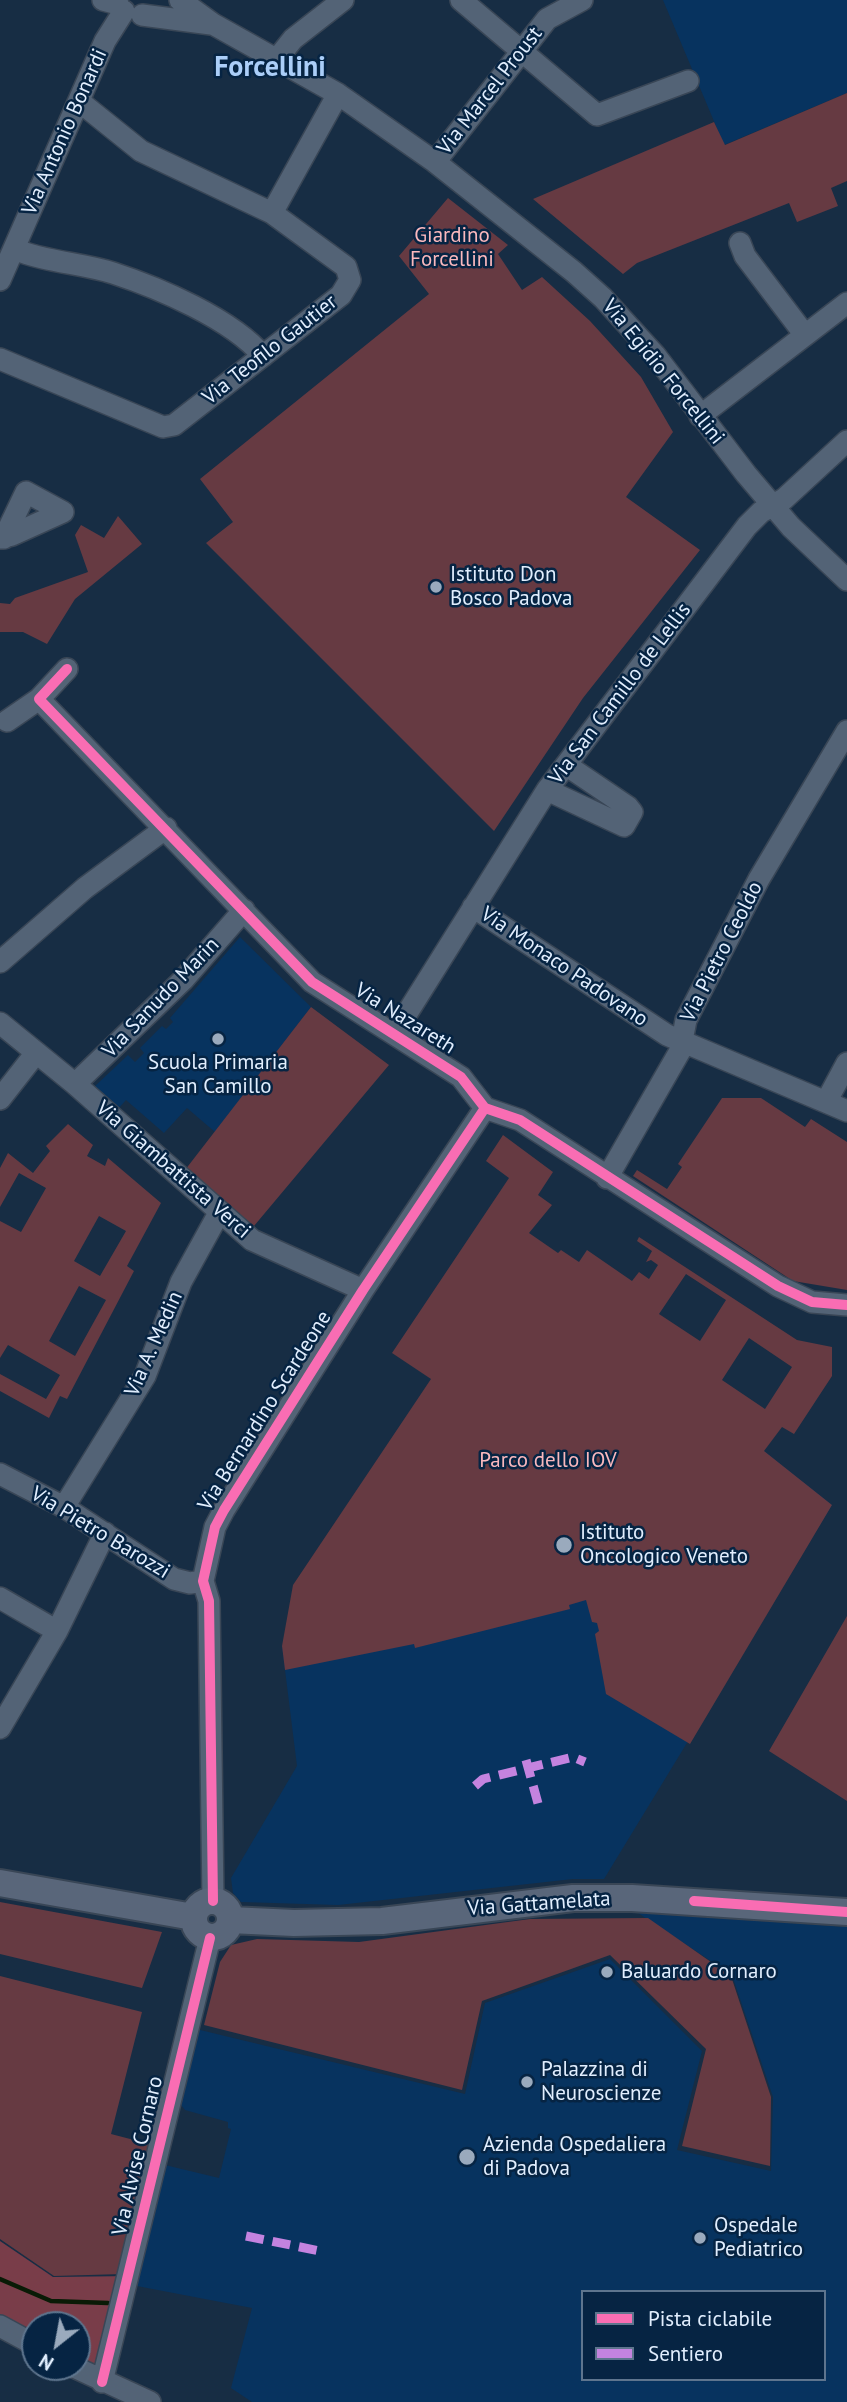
<!DOCTYPE html>
<html>
<head>
<meta charset="utf-8">
<style>
  body { margin:0 }
  #map { position:relative; width:847px; height:2402px; overflow:hidden; background:#172d44; font-family:"PT Sans",sans-serif }
  canvas { display:block }
  .legend { position:absolute; left:581px; top:2290px; width:245px; height:91px; box-sizing:border-box; background:#062443; border:2px solid #5e758e; margin:0; padding:9px 12px; list-style:none; font-size:21px; color:#e1eefe }
  .legend li { display:flex; align-items:center; gap:14px; height:35px }
  .legend b { width:35px; border:2px solid #5e758e }
  .north { position:absolute; left:21px; top:2311px; width:70px; height:70px; box-sizing:border-box; background:#062443; border:2px solid #5e758e; border-radius:50%; rotate:211deg; font-size:19px; font-weight:700; line-height:28px; text-align:center; color:#e1eefe }
  .north::after { content:''; display:block; margin:auto; width:24px; height:32px; background:#9aaabd; clip-path:polygon(50% 0,100% 100%,50% 72%,0 100%) }
</style>
</head>
<body>
<div id="map">
<canvas width="847" height="2402"></canvas>
<ul class="legend">
<li><b style="height:9px;background:#f96db3"></b>Pista ciclabile</li>
<li><b style="height:9px;background:#c483df"></b>Sentiero</li>
</ul>
<div class="north">N</div>
</div>
<script>
const context = document.querySelector('canvas').getContext('2d');
context.lineJoin = 'round';
function fillPath(path, color) { context.fillStyle = color; context.fill(path, 'evenodd'); }
function stroke(path, color, width, dash) { context.strokeStyle = color; context.lineWidth = width; context.lineCap = dash ? 'butt' : 'round'; context.setLineDash(dash || []); context.stroke(path); }
function drawText(font, color, halo, rows, align = 'center') {
  context.font = font + ' "PT Sans",sans-serif'; context.lineWidth = 5; context.setLineDash([]); context.textBaseline = 'middle'; context.strokeStyle = halo; context.fillStyle = color; for (const [text, x, y, turn = 0] of rows) {
    context.save(); context.translate(x, y); context.rotate((+turn || 0) * Math.PI / 180); context.textAlign = isNaN(turn) ? turn : align; if (halo) context.strokeText(text, 0, 0); context.fillText(text, 0, 0); context.restore();
  }
}
fillPath(new Path2D(`
  M 663,0 L 847,0 L 847,93 L 724,145 Z
  M 240,937 L 311,1007 L 215,1132 L 187,1108 L 164,1133 L 126,1100 L 118,1109 L 94,1087 L 128,1055 L 135,1062 L 144,1053 L 140,1048 L 162,1026 L 166,1029 L 173,1022 L 170,1018 Z
  M 515,1254 L 832,1505 L 604,1879 L 573,1879 L 338,1905 L 241,1902 L 233,1893 L 231,1878 L 297,1766 L 282,1646 Z
  M 638,1913 L 847,1927 L 847,2402 L 252,2402 L 231,2388 L 252,2308 L 137,2286 L 165,2165 L 219,2178 L 231,2129 L 228,2128 L 228,2122 L 185,2110 L 178,2101 L 196,2029 L 465,2094 L 485,2003 L 610,1959 L 702,2051 L 677,2150 L 771,2171 L 773,2097 L 732,1975 ZM 583,2292 L 824,2292 L 824,2379 L 583,2379 Z`), '#07335f');
fillPath(new Path2D(`
  M 847,93 L 847,181 L 831,188 L 838,206 L 797,222 L 789,203 L 637,263 L 623,274 L 533,199 L 714,122 L 725,145 Z
  M 448,198 L 508,245 L 498,254 L 522,290 L 542,277 L 590,321 L 641,377 L 673,432 L 626,497 L 700,550 L 583,698 L 494,831 L 206,543 L 233,522 L 200,479 L 429,294 L 399,256 Z
  M 118,516 L 142,544 L 75,599 L 47,644 L 23,632 L 0,632 L 0,603 L 10,604 L 15,598 L 88,572 L 75,535 L 81,525 L 104,538 Z
  M 311,1007 L 389,1065 L 254,1226 L 185,1170 Z
  M 722,1098 L 761,1098 L 805,1127 L 811,1119 L 847,1142 L 847,1290 L 793,1281 L 633,1176 L 637,1170 L 667,1189 L 682,1167 L 678,1164 Z
  M 68,1124 L 93,1145 L 87,1156 L 105,1166 L 108,1158 L 161,1203 L 127,1266 L 134,1271 L 67,1399 L 60,1396 L 49,1418 L 0,1391 L 0,1374 L 46,1399 L 60,1375 L 8,1345 L 0,1358 L 0,1221 L 21,1232 L 46,1188 L 19,1173 L 0,1207 L 0,1168 L 8,1153 L 33,1173 L 50,1151 L 46,1146 ZM 99,1216 L 126,1231 L 100,1276 L 74,1261 ZM 79,1286 L 106,1300 L 75,1356 L 49,1341 Z
  M 503,1135 L 553,1172 L 538,1195 L 552,1205 L 529,1233 L 558,1253 L 561,1250 L 579,1262 L 587,1250 L 632,1281 L 639,1272 L 649,1279 L 658,1265 L 651,1260 L 646,1262 L 652,1251 L 637,1241 L 639,1237 L 797,1340 L 832,1347 L 832,1376 L 794,1434 L 782,1427 L 764,1451 L 832,1505 L 690,1744 L 606,1694 L 595,1634 L 599,1631 L 597,1623 L 592,1622 L 586,1600 L 569,1605 L 570,1609 L 415,1648 L 414,1644 L 285,1670 L 282,1646 L 293,1585 L 431,1379 L 392,1353 L 509,1178 L 486,1161 ZM 686,1274 L 726,1300 L 700,1341 L 659,1314 ZM 749,1338 L 792,1367 L 765,1409 L 722,1380 Z
  M 847,1616 L 847,1801 L 769,1751 Z
  M 0,1902 L 162,1932 L 142,1988 L 0,1954 Z
  M 648,1918 L 731,1976 L 771,2097 L 770,2166 L 682,2146 L 706,2049 L 610,1955 L 482,2001 L 462,2090 L 204,2025 L 220,1962 L 231,1945 L 257,1939 L 359,1942 L 530,1919 Z
  M 0,1976 L 142,2012 L 111,2134 L 157,2146 L 123,2274 L 54,2276 L 0,2239 Z`), '#663a42');
fillPath(new Path2D(`
  M 0,2241 L 53,2277 L 132,2276 L 108,2377 L 77,2361 L 77,2325 L 35,2325 L 35,2339 L 0,2321 Z`), '#793d49');
stroke(new Path2D(`
  M 0,2279 L 51,2301 L 108,2303`), '#091b06', 4.5);
const minor = new Path2D(`
  M 103,0 L 118,4
  M 180,0 L 213,24 L 338,94 L 435,162 L 574,272 L 603,298 L 655,355 L 746,474 L 791,527 L 847,580
  M 461,0 L 597,115 L 688,81
  M 142,15 L 211,24
  M 277,59 L 293,39 L 343,0
  M 435,162 L 547,19 L 582,0
  M 272,213 L 338,94
  M 740,243 L 745,256 L 805,335
  M 14,249 C 45,262 81,263 113,273 C 159,288 232,319 263,356
  M 0,280 L 105,41 L 124,11
  M 0,359 L 163,427 L 174,425 L 341,295 L 350,280 L 346,267 L 272,213 L 141,151 L 80,102
  M 700,416 L 847,303
  M 0,538 L 12,535 L 63,512 L 26,492 L 4,538
  M 67,669 L 39,699 L 312,982 L 461,1077 L 485,1108 L 520,1120 L 778,1286 L 812,1302 L 847,1305
  M 7,721 L 39,699
  M 547,790 L 624,826 L 632,812 L 628,807 L 566,765
  M 473,907 L 667,1035 L 847,1111
  M 0,962 L 85,888 L 166,828
  M 0,1023 L 75,1084 L 252,1240 L 363,1290
  M 394,1034 L 547,790 L 747,526 L 761,512 L 784,499 L 847,441
  M 75,1084 L 183,980 L 244,910
  M 0,1099 L 36,1053
  M 826,1102 L 847,1063
  M 607,1178 L 680,1051 L 686,1020 L 759,879 L 847,731
  M 0,1474 L 64,1507 L 174,1579 L 190,1583 L 203,1581
  M 64,1507 L 145,1376 L 181,1282 L 219,1213
  M 0,1598 L 57,1631
  M 0,1728 L 57,1631 L 105,1533
  M 213,1901 L 209,1601 L 203,1581 L 215,1527 L 224,1510 L 363,1290 L 485,1108
  M 0,2326 L 35,2345
  M 74,2367 L 150,2402
  M 102,2382 L 210,1938`);
const major = new Path2D(`
  M 0,1883 L 193,1917
  M194 1919a18 18 0 1 1 36 0a18 18 0 1 1-36 0Z
  M 230,1920 L 294,1923 L 382,1921 L 573,1898 L 632,1898 L 847,1912`);
stroke(minor, '#394656', 24);
stroke(major, '#394656', 30);
stroke(minor, '#536376', 21);
stroke(major, '#59667a', 26);
stroke(new Path2D(`
  M 526,1760 L 539,1807
  M 475,1786 L 483,1779 L 573,1757 L 585,1762
  M 246,2236 L 320,2251`), '#c483df', 9, [18, 9]);
stroke(new Path2D(`
  M 67,669 L 39,699 L 312,982 L 461,1077 L 485,1108 L 520,1120 L 778,1286 L 812,1302 L 847,1305
  M 213,1901 L 209,1601 L 203,1581 L 215,1527 L 224,1510 L 363,1290 L 485,1108
  M 694,1901 L 847,1912
  M 102,2382 L 210,1938`), '#f96db3', 10);
for (const [x, y, r, color] of [
  [436,587,7,"#9aaabd"],
  [218,1039,7,"#9aaabd"],
  [564,1545,9,"#9aaabd"],
  [607,1972,7,"#9aaabd"],
  [527,2082,7,"#9aaabd"],
  [467,2157,9,"#9aaabd"],
  [700,2238,7,"#9aaabd"]
]) { const dot = new Path2D(); dot.arc(x, y, r, 0, 2 * Math.PI); context.fillStyle = color; context.fill(dot); stroke(dot, '#062443', 2.5); }
drawText('21px', '#e1eefe', '#062443', [
  ["Via Marcel Proust",490,91,-52],
  ["Via Antonio Bonardi",65,132,-66],
  ["Via Teofilo Gautier",270,350,-38],
  ["Via Egidio Forcellini",663,372,51],
  ["Via San Camillo de Lellis",620,694,-53],
  ["Via Pietro Ceoldo",722,952,-63],
  ["Via Monaco Padovano",564,967,34],
  ["Via Sanudo Marin",161,998,-46],
  ["Via Nazareth",405,1019,32],
  ["Via Giambattista Verci",173,1170,41],
  ["Via A. Medin",154,1344,-66],
  ["Via Bernardino Scardeone",265,1411,-58],
  ["Via Pietro Barozzi",100,1533,31],
  ["Via Gattamelata",539,1904,-4],
  ["Via Alvise Cornaro",138,2156,-77]
]);
drawText('21px', '#fab8bd', '#062443', [
  ["Giardino",452,236],
  ["Forcellini",452,260],
  ["Parco dello IOV",548,1461]
]);
drawText('21px', '#e1eefe', '#062443', [
  ["Istituto Don",450,575],
  ["Bosco Padova",450,599],
  ["Scuola Primaria",218,1063,"center"],
  ["San Camillo",218,1087,"center"],
  ["Istituto",580,1533],
  ["Oncologico Veneto",580,1557],
  ["Baluardo Cornaro",621,1972],
  ["Palazzina di",541,2070],
  ["Neuroscienze",541,2094],
  ["Azienda Ospedaliera",483,2145],
  ["di Padova",483,2169],
  ["Ospedale",714,2226],
  ["Pediatrico",714,2250]
], 'left');
drawText('bold 28px', '#abcef8', '#062443', [
  ["Forcellini",270,68]
]);
</script>
</body>
</html>
